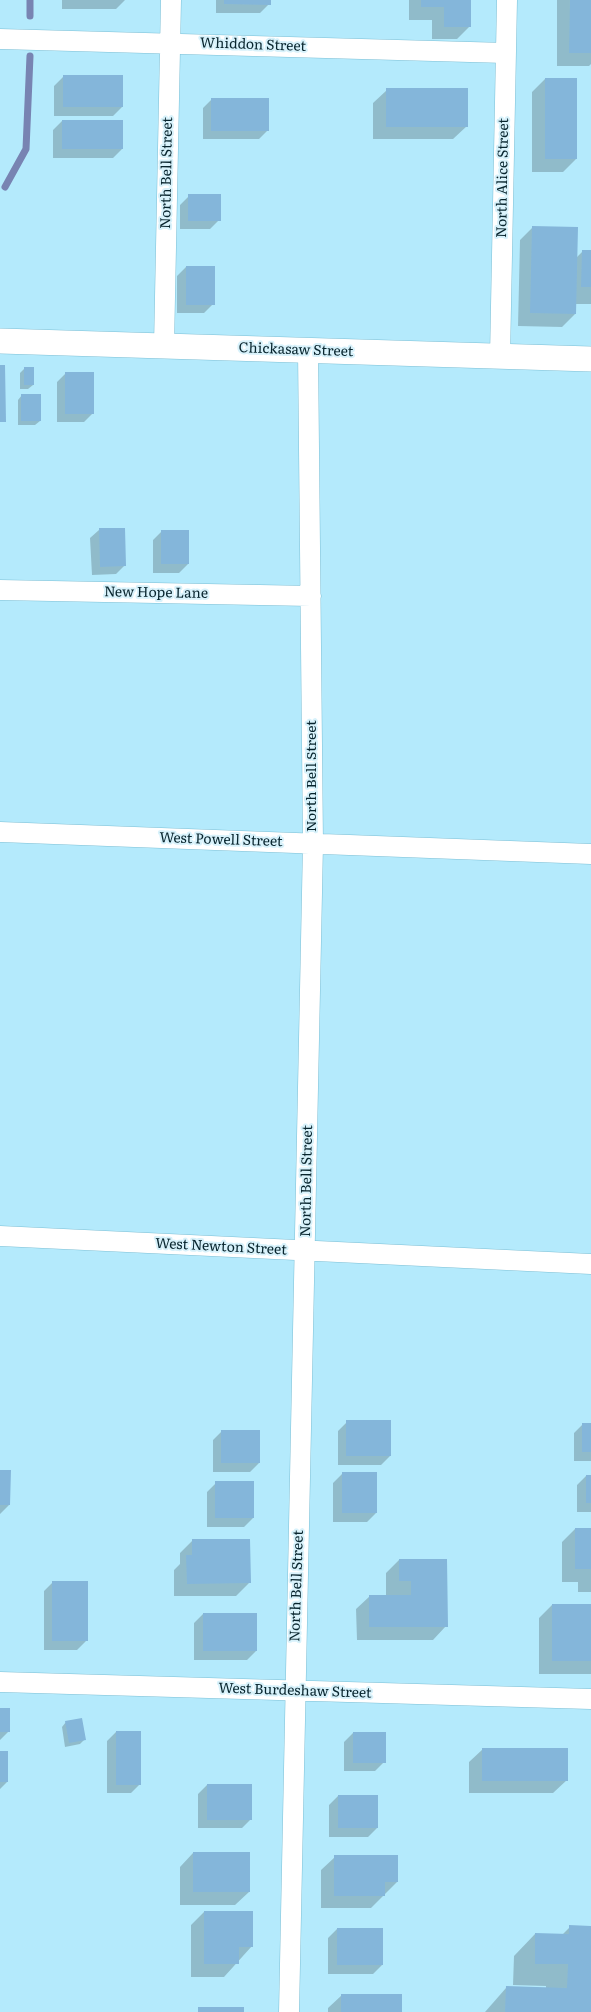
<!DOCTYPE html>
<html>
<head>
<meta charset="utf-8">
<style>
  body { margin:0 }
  canvas { display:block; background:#b4eafc }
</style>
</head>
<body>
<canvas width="591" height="2012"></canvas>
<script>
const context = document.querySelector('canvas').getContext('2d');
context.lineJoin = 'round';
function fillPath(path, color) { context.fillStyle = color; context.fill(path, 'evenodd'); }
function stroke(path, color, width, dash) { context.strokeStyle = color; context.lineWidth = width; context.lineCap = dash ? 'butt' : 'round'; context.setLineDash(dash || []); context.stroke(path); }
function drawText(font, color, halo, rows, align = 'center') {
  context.font = font + ' Literata,serif'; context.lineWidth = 4; context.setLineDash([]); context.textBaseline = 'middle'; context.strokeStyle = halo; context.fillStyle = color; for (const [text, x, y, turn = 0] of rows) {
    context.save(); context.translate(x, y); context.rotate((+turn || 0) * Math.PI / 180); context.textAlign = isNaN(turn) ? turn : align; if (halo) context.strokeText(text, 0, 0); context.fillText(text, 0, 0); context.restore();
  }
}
fillPath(new Path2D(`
  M 62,0 L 125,0 L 116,9 L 62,9 Z
  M 216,0 L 269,0 L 269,4 L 260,13 L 216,13 Z
  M 409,0 L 470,0 L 470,26 L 457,39 L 432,39 L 432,20 L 409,20 Z
  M 557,0 L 591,0 L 591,64 L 589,66 L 557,66 Z
  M 63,77 L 122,107 L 113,116 L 54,116 L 54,86 Z
  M 545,79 L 576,159 L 563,172 L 532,172 L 532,92 Z
  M 387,90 L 467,126 L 453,139 L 373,139 L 373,103 Z
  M 212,99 L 268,130 L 259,139 L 203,139 L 203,108 Z
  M 62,121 L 122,149 L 113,158 L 53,158 L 53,130 Z
  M 189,196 L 219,220 L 210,229 L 180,229 L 180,205 Z
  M 533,227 L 576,258 L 583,251 L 591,251 L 591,304 L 575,304 L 575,314 L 562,327 L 518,326 L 520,240 Z
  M 186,267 L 213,304 L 204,313 L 177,313 L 177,276 Z
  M 24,369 L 33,385 L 28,389 L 20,389 L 20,373 Z
  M 66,373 L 93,413 L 84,422 L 57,422 L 57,382 Z
  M 22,395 L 40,421 L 35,425 L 18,425 L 18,400 Z
  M 99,530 L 125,565 L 116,574 L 92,575 L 90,538 Z
  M 162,531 L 188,564 L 179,573 L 153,573 L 153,540 Z
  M 347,1422 L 390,1456 L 381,1465 L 338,1465 L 338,1431 Z
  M 583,1424 L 591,1424 L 591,1461 L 574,1461 L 574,1433 Z
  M 222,1431 L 259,1463 L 250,1472 L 213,1472 L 213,1440 Z
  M 0,1471 L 9,1505 L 0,1514 Z
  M 342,1474 L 376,1513 L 367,1522 L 333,1522 L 333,1483 Z
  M 586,1476 L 591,1476 L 591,1512 L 577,1512 L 577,1485 Z
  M 216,1483 L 253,1518 L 244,1527 L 207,1527 L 207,1492 Z
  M 575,1529 L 591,1529 L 591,1592 L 578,1592 L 578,1582 L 562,1582 L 562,1542 Z
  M 193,1540 L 249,1583 L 236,1596 L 174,1596 L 174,1570 L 180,1564 L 180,1553 Z
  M 399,1560 L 446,1626 L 433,1640 L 357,1640 L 356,1609 L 370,1596 L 386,1596 L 386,1573 Z
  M 53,1582 L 86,1641 L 77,1650 L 44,1650 L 44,1591 Z
  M 552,1605 L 591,1605 L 591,1674 L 539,1674 L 539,1618 Z
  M 203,1614 L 256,1651 L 247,1660 L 194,1660 L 194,1623 Z
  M 0,1709 L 9,1731 L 0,1740 Z
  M 66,1722 L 84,1740 L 80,1744 L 65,1747 L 62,1727 Z
  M 116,1732 L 140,1784 L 131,1793 L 107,1793 L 107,1741 Z
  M 353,1733 L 384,1762 L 375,1771 L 344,1771 L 344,1742 Z
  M 483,1749 L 567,1780 L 553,1793 L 469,1793 L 469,1762 Z
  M 0,1752 L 7,1782 L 0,1789 Z
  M 207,1785 L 251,1819 L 242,1828 L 198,1828 L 198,1794 Z
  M 338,1796 L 377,1828 L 368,1837 L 329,1837 L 329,1805 Z
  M 193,1853 L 249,1892 L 235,1905 L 180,1905 L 180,1867 Z
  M 335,1857 L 397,1882 L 371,1908 L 321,1908 L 321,1870 Z
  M 204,1912 L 252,1946 L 224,1977 L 191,1977 L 191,1925 Z
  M 570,1927 L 591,1927 L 591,2012 L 485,2012 L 506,1988 L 546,1988 L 546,1986 L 513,1985 L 514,1956 L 535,1934 L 562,1935 Z
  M 337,1929 L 382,1965 L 373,1974 L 328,1974 L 328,1938 Z
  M 342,1995 L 401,2012 L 328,2012 L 328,2008 Z`), '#0003');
stroke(new Path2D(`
  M 30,0 L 30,16
  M 5,187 L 26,149 L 30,56`), '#7884b2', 7);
fillPath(new Path2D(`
  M 224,0 L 271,0 L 271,5 L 224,4 Z
  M 421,0 L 471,0 L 471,27 L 444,27 L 444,7 L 421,7 Z
  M 570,0 L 591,0 L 591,53 L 569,53 Z
  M 63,75 L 123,75 L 123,107 L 63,107 Z
  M 545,78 L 577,78 L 577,159 L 545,159 Z
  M 386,88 L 468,88 L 468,127 L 386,127 Z
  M 211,98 L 269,98 L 269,131 L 211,131 Z
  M 62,120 L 123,120 L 123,149 L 62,149 Z
  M 188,194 L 221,194 L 221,221 L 188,221 Z
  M 532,226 L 578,227 L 576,314 L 530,313 Z
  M 582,250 L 591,250 L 591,287 L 581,287 Z
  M 186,266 L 215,266 L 215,305 L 186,305 Z
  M 0,365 L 5,365 L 6,422 L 0,422 Z
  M 24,367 L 34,367 L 34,385 L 24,385 Z
  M 65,372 L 94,372 L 94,414 L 65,414 Z
  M 21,394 L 41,394 L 41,421 L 21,421 Z
  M 99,528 L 125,528 L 126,566 L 100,567 Z
  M 161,530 L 189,530 L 189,564 L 161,564 Z
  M 346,1420 L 391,1420 L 391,1456 L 346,1456 Z
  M 582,1423 L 591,1423 L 591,1452 L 582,1452 Z
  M 221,1430 L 260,1430 L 260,1463 L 221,1463 Z
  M 0,1470 L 11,1470 L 10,1505 L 0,1505 Z
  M 342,1472 L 377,1472 L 377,1513 L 342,1513 Z
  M 586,1475 L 591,1475 L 591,1503 L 586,1503 Z
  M 215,1481 L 254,1481 L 254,1518 L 215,1518 Z
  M 575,1528 L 591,1528 L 591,1569 L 575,1569 Z
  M 192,1539 L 250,1539 L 251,1583 L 187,1584 L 186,1555 L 192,1555 Z
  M 399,1559 L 447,1559 L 448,1627 L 369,1627 L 369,1595 L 411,1595 L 411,1581 L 399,1581 Z
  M 52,1581 L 88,1581 L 88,1641 L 52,1641 Z
  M 552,1604 L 591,1604 L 591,1661 L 552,1661 Z
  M 203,1613 L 257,1613 L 257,1651 L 203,1651 Z
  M 0,1708 L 10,1708 L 10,1732 L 0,1732 Z
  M 82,1718 L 86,1740 L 69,1743 L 65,1721 Z
  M 116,1731 L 141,1731 L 141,1785 L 116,1785 Z
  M 353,1732 L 386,1732 L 386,1763 L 353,1763 Z
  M 482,1748 L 568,1748 L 568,1781 L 482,1781 Z
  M 0,1751 L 8,1751 L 8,1782 L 0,1782 Z
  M 207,1784 L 252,1784 L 252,1820 L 207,1820 Z
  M 338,1795 L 378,1795 L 378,1828 L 338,1828 Z
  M 193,1852 L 250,1852 L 250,1892 L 193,1892 Z
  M 334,1855 L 398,1855 L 398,1882 L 385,1882 L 385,1896 L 334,1896 Z
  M 204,1911 L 253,1911 L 253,1947 L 239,1947 L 239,1964 L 204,1964 Z
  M 569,1925 L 591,1926 L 591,2012 L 505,2012 L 506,1986 L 567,1988 L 568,1964 L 535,1964 L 535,1933 L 569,1934 Z
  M 337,1928 L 383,1928 L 383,1965 L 337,1965 Z
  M 341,1994 L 402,1994 L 402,2012 L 341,2012 Z
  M 198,2007 L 244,2007 L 244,2012 L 198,2012 Z`), '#84b6da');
const minor = new Path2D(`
  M 0,39 L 506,53
  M 164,346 L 171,0
  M 500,357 L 507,0
  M 0,590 L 311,596
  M 0,832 L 591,854
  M 0,1236 L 591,1264
  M 0,1682 L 591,1699
  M 289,2012 L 313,844 L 308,350`);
const tertiary = new Path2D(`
  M 0,341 L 591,359`);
stroke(minor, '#7cbfd5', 21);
stroke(tertiary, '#7cbfd5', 26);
stroke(minor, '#fff', 20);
stroke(tertiary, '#fff', 25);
drawText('14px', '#08252e', '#d8f2fb', [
  ["Whiddon Street",253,45,2],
  ["North Bell Street",167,173,-89],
  ["North Alice Street",503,178,-89],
  ["Chickasaw Street",296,350,2],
  ["New Hope Lane",156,593,1],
  ["North Bell Street",312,776,-90],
  ["West Powell Street",221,840,2],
  ["North Bell Street",307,1181,-89],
  ["West Newton Street",221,1247,3],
  ["North Bell Street",297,1586,-88],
  ["West Burdeshaw Street",295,1691,2]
]);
</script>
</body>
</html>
